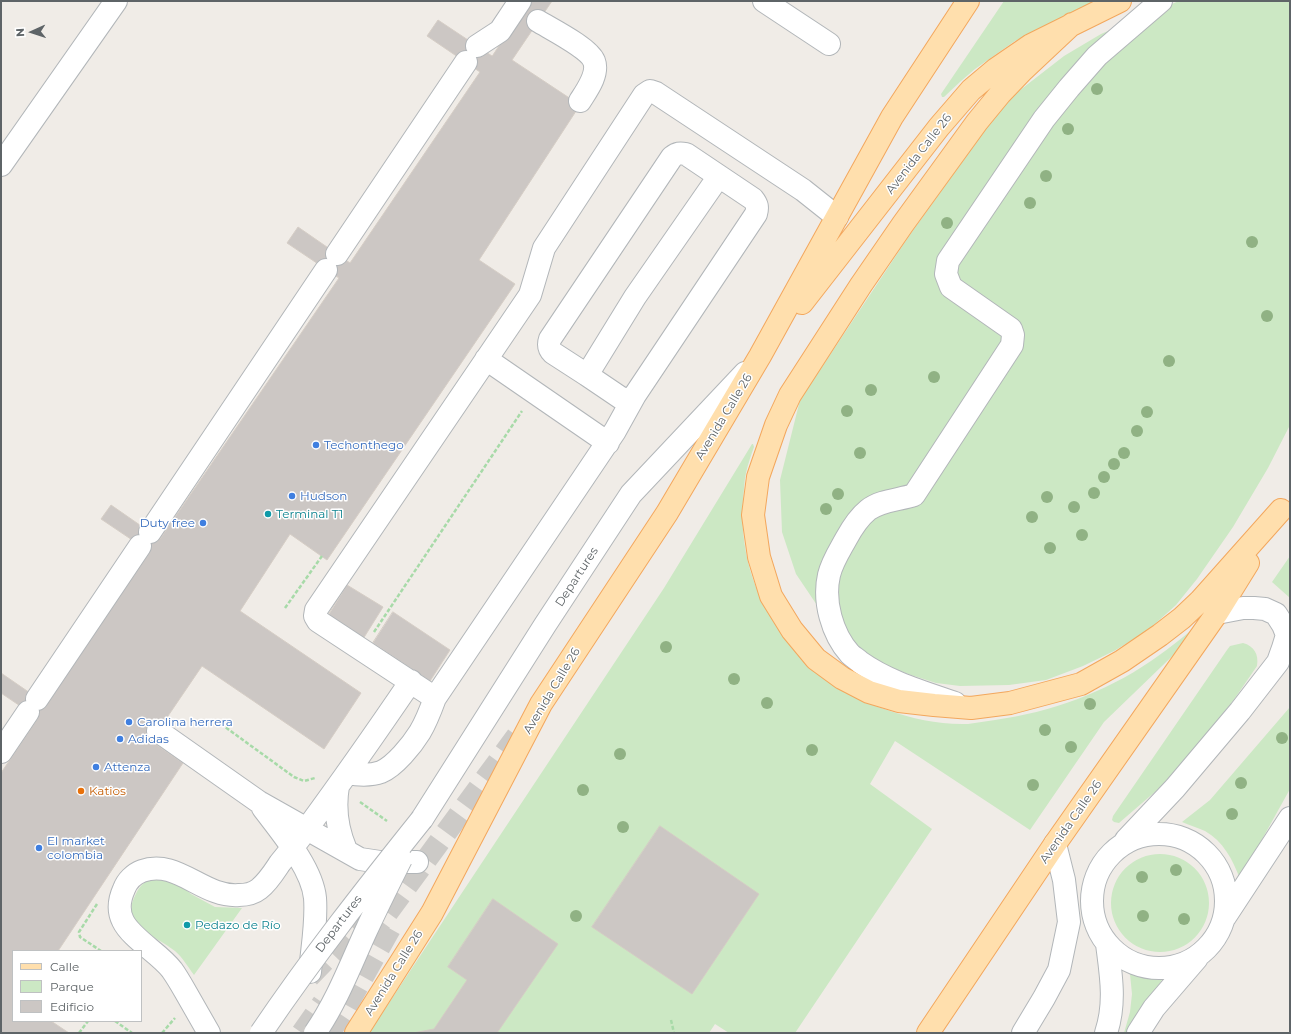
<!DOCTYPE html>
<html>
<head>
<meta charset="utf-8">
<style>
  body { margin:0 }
  #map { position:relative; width:1291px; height:1034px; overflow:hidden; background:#f0ece7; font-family:Montserrat,sans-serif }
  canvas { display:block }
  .frame { position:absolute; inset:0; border:2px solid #5e6467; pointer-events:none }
  .legend { position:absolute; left:12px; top:950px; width:130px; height:72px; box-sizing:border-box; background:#fff; border:1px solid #bfc1c2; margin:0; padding:5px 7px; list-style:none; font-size:12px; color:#5e6467 }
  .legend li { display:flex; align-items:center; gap:8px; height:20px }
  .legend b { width:20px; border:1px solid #bfc1c2 }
  .north { position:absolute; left:12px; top:12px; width:40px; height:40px; -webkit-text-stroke:3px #fff; paint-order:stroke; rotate:267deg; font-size:11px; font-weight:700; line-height:16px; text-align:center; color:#5e6467 }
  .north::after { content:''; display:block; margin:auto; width:14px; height:18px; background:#5e6467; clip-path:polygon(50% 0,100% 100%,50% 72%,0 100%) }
</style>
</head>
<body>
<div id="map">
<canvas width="1291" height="1034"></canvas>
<div class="frame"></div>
<ul class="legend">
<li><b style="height:5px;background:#ffdfad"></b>Calle</li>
<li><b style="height:11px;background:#cce8c4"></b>Parque</li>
<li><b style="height:11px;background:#ccc7c4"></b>Edificio</li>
</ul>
<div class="north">N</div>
</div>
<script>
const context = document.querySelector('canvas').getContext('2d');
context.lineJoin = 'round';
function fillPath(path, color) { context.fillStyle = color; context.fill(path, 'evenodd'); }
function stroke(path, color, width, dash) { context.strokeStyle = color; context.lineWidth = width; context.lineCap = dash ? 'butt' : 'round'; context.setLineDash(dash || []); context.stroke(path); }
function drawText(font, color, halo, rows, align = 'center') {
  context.font = font + ' Montserrat,sans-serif'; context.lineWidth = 3; context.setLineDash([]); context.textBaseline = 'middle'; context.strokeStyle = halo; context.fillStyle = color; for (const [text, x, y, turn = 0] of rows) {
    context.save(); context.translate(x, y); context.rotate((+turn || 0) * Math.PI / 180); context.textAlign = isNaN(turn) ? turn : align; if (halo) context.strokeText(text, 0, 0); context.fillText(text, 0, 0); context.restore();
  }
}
fillPath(new Path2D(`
  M 1004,1 L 1103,1 L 1048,25 L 1015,41 L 975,69 L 961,81 L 944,97 L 942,97 L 941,94 Z
  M 1179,1 L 1290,1 L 1290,425 L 1268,468 L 1233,527 L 1197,579 L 1176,605 L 1147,631 L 1114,651 L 1083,666 L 1046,680 L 1009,685 L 960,686 L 936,683 L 911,675 L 879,663 L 827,620 L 796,574 L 782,532 L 780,480 L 800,400 L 909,236 L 1006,101 L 1064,56 L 1101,34 Z
  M 752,444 L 753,444 L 754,447 C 751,455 748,464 746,473 C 744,482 744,491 743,500 C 736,597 798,679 887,710 C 914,719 940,725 968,724 C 977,723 986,721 995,720 C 1051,712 1104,693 1151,661 C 1172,647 1191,630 1210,615 L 1190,639 L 1104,722 L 1030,830 L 895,741 L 870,784 L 932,829 L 795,1033 L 729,1033 L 715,1024 L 709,1033 L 369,1033 L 664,588 Z
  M 1290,556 L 1290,598 L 1272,582 Z
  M 1243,643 C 1254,646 1259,654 1257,666 L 1233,701 L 1171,778 L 1119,823 L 1114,822 L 1112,820 L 1113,816 L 1227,650 L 1230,646 Z
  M 1290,707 L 1290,789 L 1240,879 C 1233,860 1223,841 1205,831 C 1198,828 1189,825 1182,822 L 1210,800 Z
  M1111 903a49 49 0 1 1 98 0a49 49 0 1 1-98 0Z
  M 152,878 L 167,878 L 180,885 L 191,894 L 215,907 L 242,908 L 194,975 C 188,967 183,958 175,951 C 158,937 121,926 134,898 C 139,887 141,884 152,878 Z
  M 1130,974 L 1148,978 L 1162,980 L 1126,1033 L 1124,1033 L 1130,1012 L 1132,994 Z`), '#cce8c4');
const building = new Path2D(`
  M 529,1 L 552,1 L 512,60 L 580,105 L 479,260 L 515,284 L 327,560 L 290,534 L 240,611 L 361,693 L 324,749 L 202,666 L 151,741 L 183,763 L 58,951 L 13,951 L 13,1021 L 51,1021 L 69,1033 L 1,1033 L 1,773 L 38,718 L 1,693 L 1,673 L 46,704 L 150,552 L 101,519 L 111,505 L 160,539 L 339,278 L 287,243 L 298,227 L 350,263 L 480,72 L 427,36 L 438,20 L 492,56 Z
  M 347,585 L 383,607 L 363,639 L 328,616 Z
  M 393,612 L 450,650 L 430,681 L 373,643 Z
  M 660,826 L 759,894 L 692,994 L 592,927 Z
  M 493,899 L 558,944 L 497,1033 L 413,1033 L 434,1029 L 467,980 L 448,967 Z`);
fillPath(building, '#ccc7c4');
stroke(building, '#d5cdc5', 1);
stroke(new Path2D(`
  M 368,939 L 517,736
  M 309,977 L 375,908
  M 302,1033 L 323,1003
  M 329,1033 L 342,1014 L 392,925`), '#cccac7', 22, [22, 11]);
const minor = new Path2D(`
  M 764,1 L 829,44
  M 538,21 C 551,29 589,48 594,61 C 599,74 587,90 580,101
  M 477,46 L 500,31 L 520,1
  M 1,165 L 116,1
  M 337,254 L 466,62
  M 486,359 L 608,443
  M 587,375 L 621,398 C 627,400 630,399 635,395 L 756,214 C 758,207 757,204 753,199 L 686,154 C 680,153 677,153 672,157 L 550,339 C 548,345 549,349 553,353 L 587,375 L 635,297 L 719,176
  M 150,532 L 326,270
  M 435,698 L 318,621 L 315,616 L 316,610 L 530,295 L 544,248 L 644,95 L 650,91 L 656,93 L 803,190 L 837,217
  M 37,699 L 140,546
  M 955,703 C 923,692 888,682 860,662 C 857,659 853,657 850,654 C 832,634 823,601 829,575 C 832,562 840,550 846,539 C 852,528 858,518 868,510 C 881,500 899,500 914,495 L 1012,345 L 1013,335 L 1011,329 L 951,287 L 946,274 L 948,261 L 1044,119 L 1069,88 L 1097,56 L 1161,1
  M 158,731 L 259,802 L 360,859 L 380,862 L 417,862
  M 1,752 L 28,712
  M 347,773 C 358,775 370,776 381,772 C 395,766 412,745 420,732 C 426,722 431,709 435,698 L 615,431 L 635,395
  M 338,786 C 334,809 337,829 346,850
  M 263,808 C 281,832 312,868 315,898 C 317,922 312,948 310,972
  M 422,819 L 545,625 L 631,494 L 745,373
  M1092 901a67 67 0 1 1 134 0a67 67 0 1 1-134 0Z
  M 1126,840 L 1175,788 L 1240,711 L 1278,662 L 1283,648 L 1287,635 L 1283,625 L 1276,614 L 1265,609 L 1254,608 L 1243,608 L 1217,613
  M 1225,917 L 1290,818
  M 209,1033 C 201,1019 193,1005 185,991 C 181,984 177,977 172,970 C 160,954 131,938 123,921 C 118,911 119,900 124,889 C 127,881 134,874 142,871 C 177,858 203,898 239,895 C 246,895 254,893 259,889 C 268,882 274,872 280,863 C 289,852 298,841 306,830 C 342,781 377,731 411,681
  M 1023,1033 L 1044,998 L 1059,970 L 1069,922 L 1064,880 L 1055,844
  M 1106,1033 C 1116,1003 1111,975 1107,944
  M 1138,1033 L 1154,1008 L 1197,958`);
const major = new Path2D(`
  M 1072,24 L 1023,70 L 1000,94 L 977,122 L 903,224 L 861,285 L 790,395 L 776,425 L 758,477 L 753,515 L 759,557 L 771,596 L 792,630 L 816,659 L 842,678 L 869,692 L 899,701 L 934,705 L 971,708 L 1010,703 L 1081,684 L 1122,661 L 1160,635 L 1182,618 L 1200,601 L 1281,510
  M 802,303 L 939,127 L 971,90 L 996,69 L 1031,45 L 1120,1
  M 356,1033 L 432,913 L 541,704 L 667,513 L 760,356 L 892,117 L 968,1
  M 928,1033 L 1055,844 L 1217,613 L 1248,563`);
stroke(minor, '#b2b6b9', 24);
stroke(major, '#f3a75d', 24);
stroke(new Path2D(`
  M 285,608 L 322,556
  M 374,632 L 522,411
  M 221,724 L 294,777 L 304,781 L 315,778
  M 360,802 L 387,821
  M 97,904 L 79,932 L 80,937 L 101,951
  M 671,1020 L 674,1033
  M 115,1021 L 132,1033
  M 79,1033 L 88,1021
  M 162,1033 L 175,1018`), '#a7daa8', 2.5, [4, 2]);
stroke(minor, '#fff', 22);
stroke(major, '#ffdfad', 22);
const minorBridge = new Path2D(`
  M 261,1033 C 311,959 366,889 422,819
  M 315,1033 C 337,1001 350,966 366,931 C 377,907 389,883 401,859`);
stroke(minorBridge, '#b2b6b9', 24, []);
stroke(minorBridge, '#fff', 22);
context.fillStyle = '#90b284';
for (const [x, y] of [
  [1097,89],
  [1068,129],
  [1046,176],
  [1030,203],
  [947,223],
  [1252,242],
  [1267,316],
  [1169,361],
  [934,377],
  [871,390],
  [847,411],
  [1147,412],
  [1137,431],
  [860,453],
  [1124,453],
  [1114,464],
  [1104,477],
  [1094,493],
  [838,494],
  [1047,497],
  [1074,507],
  [826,509],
  [1032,517],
  [1082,535],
  [1050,548],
  [666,647],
  [734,679],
  [767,703],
  [1090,704],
  [1045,730],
  [1282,738],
  [1071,747],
  [812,750],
  [620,754],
  [1241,783],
  [1033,785],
  [583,790],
  [1232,814],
  [623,827],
  [1176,870],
  [1142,877],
  [576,916],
  [1143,916],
  [1184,919]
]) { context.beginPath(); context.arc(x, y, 6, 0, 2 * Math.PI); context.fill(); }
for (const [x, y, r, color] of [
  [316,445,4,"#3f7fe0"],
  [292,496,4,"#3f7fe0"],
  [268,514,4,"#0f9aa8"],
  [203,523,4,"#3f7fe0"],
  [129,722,4,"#3f7fe0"],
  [120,739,4,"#3f7fe0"],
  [96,767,4,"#3f7fe0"],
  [81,791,4,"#e8710a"],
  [39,848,4,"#3f7fe0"],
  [187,925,4,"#0f9aa8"]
]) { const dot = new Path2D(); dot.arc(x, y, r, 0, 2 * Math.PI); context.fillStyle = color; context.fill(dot); stroke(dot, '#fff', 1.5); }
drawText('12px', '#5e6467', '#fff', [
  ["Avenida Calle 26",919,154,-52],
  ["Avenida Calle 26",724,417,-59],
  ["Departures",577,577,-57],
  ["Avenida Calle 26",552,691,-59],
  ["Avenida Calle 26",1071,822,-55],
  ["Departures",339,924,-53],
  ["Avenida Calle 26",394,973,-58]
]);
drawText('12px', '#366cbe', '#fff', [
  ["Techonthego",324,445],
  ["Hudson",300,496],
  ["Duty free",195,523,"right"],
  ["Carolina herrera",137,722],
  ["Adidas",128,739],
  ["Attenza",104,767],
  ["El market",47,841],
  ["colombia",47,855]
], 'left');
drawText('12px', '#0d838f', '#fff', [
  ["Terminal T1",276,514],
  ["Pedazo de Río",195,925]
], 'left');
drawText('12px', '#c56008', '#fff', [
  ["Katios",89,791]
], 'left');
</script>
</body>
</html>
